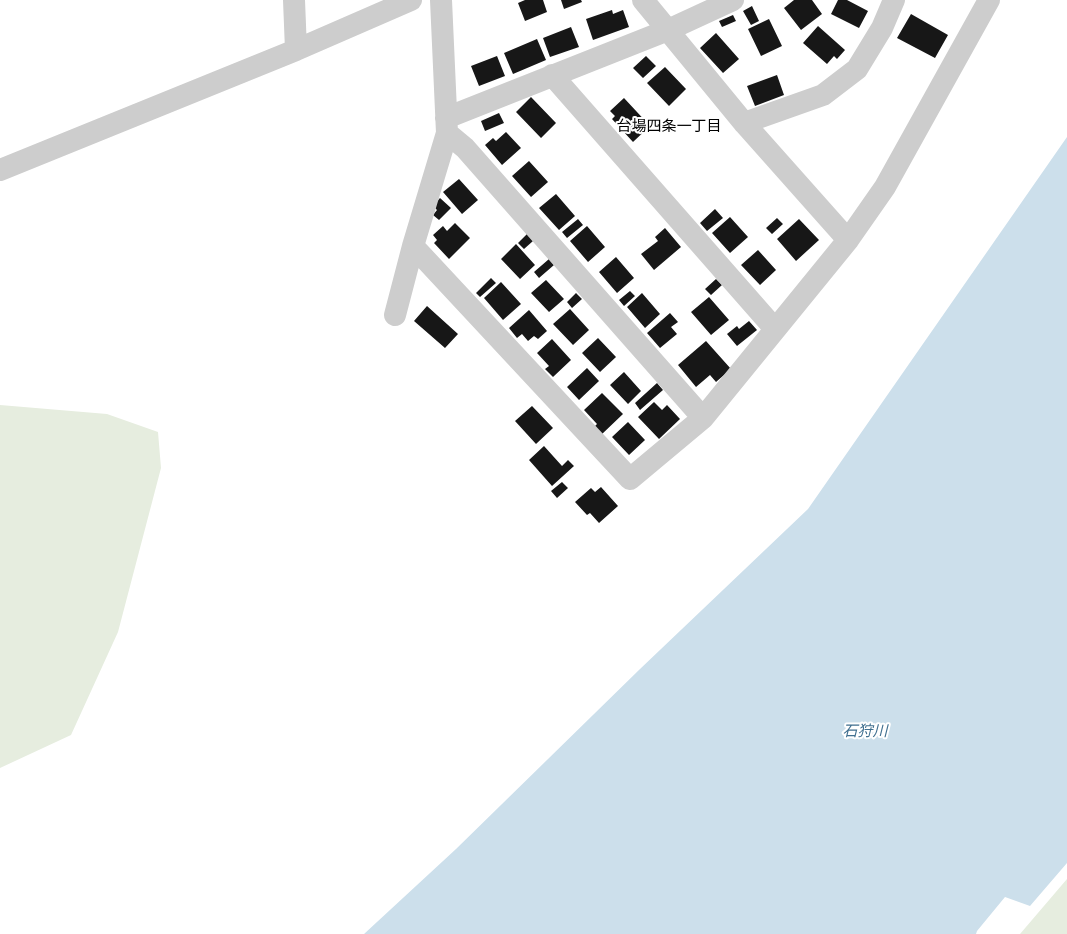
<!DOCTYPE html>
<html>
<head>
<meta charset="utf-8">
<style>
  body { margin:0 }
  canvas { display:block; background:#fff }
</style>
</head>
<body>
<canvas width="1067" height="934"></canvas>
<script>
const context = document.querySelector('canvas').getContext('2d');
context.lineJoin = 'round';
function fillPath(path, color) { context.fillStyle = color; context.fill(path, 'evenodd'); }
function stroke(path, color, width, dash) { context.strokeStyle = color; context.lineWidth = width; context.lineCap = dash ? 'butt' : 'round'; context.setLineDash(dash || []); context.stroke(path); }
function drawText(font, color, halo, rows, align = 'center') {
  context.font = font + ' "Titillium Web","Noto Sans JP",sans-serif'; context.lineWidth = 4; context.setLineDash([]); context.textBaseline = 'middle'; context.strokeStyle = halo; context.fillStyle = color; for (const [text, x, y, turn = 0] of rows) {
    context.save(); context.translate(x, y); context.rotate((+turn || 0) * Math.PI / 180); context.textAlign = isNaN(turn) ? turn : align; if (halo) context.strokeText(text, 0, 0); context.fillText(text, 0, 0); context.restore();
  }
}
fillPath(new Path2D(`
  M 0,405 L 107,414 L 158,432 L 161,468 L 118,632 L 71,735 L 0,768 Z
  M 1067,879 L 1067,934 L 1020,934 Z`), '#e6eddf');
fillPath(new Path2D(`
  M 1067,137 L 1067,863 L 1030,906 L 1005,897 L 977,931 L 976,934 L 364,934 L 456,849 L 640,669 L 808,509 Z`), '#ccdfeb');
fillPath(new Path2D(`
  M 525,0 L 543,0 L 547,12 L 525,21 L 518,3 Z
  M 561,0 L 581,0 L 582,2 L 564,9 Z
  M 794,0 L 812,0 L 822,14 L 801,30 L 784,8 Z
  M 838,0 L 847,0 L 868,11 L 859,28 L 831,14 Z
  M 752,6 L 759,21 L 751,25 L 743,11 Z
  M 612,10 L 613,14 L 623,10 L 629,27 L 593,40 L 586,19 Z
  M 911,14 L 948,35 L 935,58 L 897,38 Z
  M 733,15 L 736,21 L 722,27 L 719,21 Z
  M 769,19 L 782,46 L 761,56 L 748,29 Z
  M 818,26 L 845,50 L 837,59 L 834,56 L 827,64 L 803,43 Z
  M 571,27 L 579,47 L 550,57 L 543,38 Z
  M 716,33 L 739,59 L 723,73 L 700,48 Z
  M 537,39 L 546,60 L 513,74 L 504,53 Z
  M 497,56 L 505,76 L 479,86 L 471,66 Z
  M 646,56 L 656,66 L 643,78 L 633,68 Z
  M 665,67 L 686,89 L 669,106 L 647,83 Z
  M 777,75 L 784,95 L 755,106 L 747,86 Z
  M 531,97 L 556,123 L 541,138 L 516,112 Z
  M 624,98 L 650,126 L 633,142 L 612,119 L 615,116 L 610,111 Z
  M 499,113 L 504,123 L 485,131 L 481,121 Z
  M 506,132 L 521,148 L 502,165 L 485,145 L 493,138 L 496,141 Z
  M 529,161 L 548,182 L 531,197 L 512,176 Z
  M 459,179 L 478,200 L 462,214 L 443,192 Z
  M 556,194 L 575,216 L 559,230 L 539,208 Z
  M 440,198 L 451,208 L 439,220 L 433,215 L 437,210 L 433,206 Z
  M 715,209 L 723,218 L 707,231 L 700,223 Z
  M 730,217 L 748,237 L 730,253 L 712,233 Z
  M 777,218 L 783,224 L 772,234 L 766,228 Z
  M 578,219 L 583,225 L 567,238 L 562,232 Z
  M 799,219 L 819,240 L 796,261 L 777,239 Z
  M 455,223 L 470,238 L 449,259 L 434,243 L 437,240 L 433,235 L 443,226 L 447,231 Z
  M 587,226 L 605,247 L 588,262 L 570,241 Z
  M 665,228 L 681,247 L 654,270 L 641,254 L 658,241 L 655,237 Z
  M 527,234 L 533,241 L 524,249 L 518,243 Z
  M 516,244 L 535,265 L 520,279 L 501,259 Z
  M 758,250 L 776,270 L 760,285 L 741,265 Z
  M 616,257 L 634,278 L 617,293 L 599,272 Z
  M 549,259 L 554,265 L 539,278 L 534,272 Z
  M 491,278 L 496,283 L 480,297 L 476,293 Z
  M 716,279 L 722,285 L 711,295 L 705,289 Z
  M 546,280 L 564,299 L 549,312 L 531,293 Z
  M 501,282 L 521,304 L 503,320 L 484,298 Z
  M 630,291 L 635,296 L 624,306 L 619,300 Z
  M 576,293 L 582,299 L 572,308 L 567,302 Z
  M 642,293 L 660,314 L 645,328 L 627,307 Z
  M 709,297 L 729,320 L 711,335 L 691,312 Z
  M 427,306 L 458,334 L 445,348 L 414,321 Z
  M 570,309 L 589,330 L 573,345 L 553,324 Z
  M 529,310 L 547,331 L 538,339 L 534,336 L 528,341 L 522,334 L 517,338 L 509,328 Z
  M 670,313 L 678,322 L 671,327 L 677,334 L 660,348 L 647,333 Z
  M 749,321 L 757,330 L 737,346 L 727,334 L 737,326 L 739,329 Z
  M 598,338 L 616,357 L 600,372 L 582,353 Z
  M 552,339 L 571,360 L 553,377 L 545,369 L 549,366 L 537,353 Z
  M 706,341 L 731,369 L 716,382 L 710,375 L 696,387 L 678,365 Z
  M 587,368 L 599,381 L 579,400 L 567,387 Z
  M 624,372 L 641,391 L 628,404 L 610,385 Z
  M 657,383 L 663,390 L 640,410 L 635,403 Z
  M 602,393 L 623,414 L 601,435 L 594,427 L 597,424 L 584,410 Z
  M 654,402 L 662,410 L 667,405 L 680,419 L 659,439 L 638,417 Z
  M 532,406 L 553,428 L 536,444 L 515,421 Z
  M 628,422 L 645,440 L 629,455 L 612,437 Z
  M 544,446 L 562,466 L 568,460 L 574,466 L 552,486 L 529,460 Z
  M 562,482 L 568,488 L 557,498 L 551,491 Z
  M 601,487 L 618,506 L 599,523 L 590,513 L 587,515 L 575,502 L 591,488 L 595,492 Z`), '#171717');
stroke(new Path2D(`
  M 294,0 L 296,50
  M 643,0 L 744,123 L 848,240
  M 552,75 L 775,329
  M 446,118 L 668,30 L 733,0
  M 744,123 L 823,95 L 857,69 L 882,28 L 894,0
  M 447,133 L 465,148 L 703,418
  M 0,170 L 296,50 L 411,0
  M 413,246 L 630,479 L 703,418 L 848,240 L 885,187 L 989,0
  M 395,315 L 413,246 L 447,133 L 441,0`), '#cdcdcd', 22);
drawText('15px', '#000', '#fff', [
  ["台場四条一丁目",669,127]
]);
drawText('italic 15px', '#417090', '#fff', [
  ["石狩川",865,732]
]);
</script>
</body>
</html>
